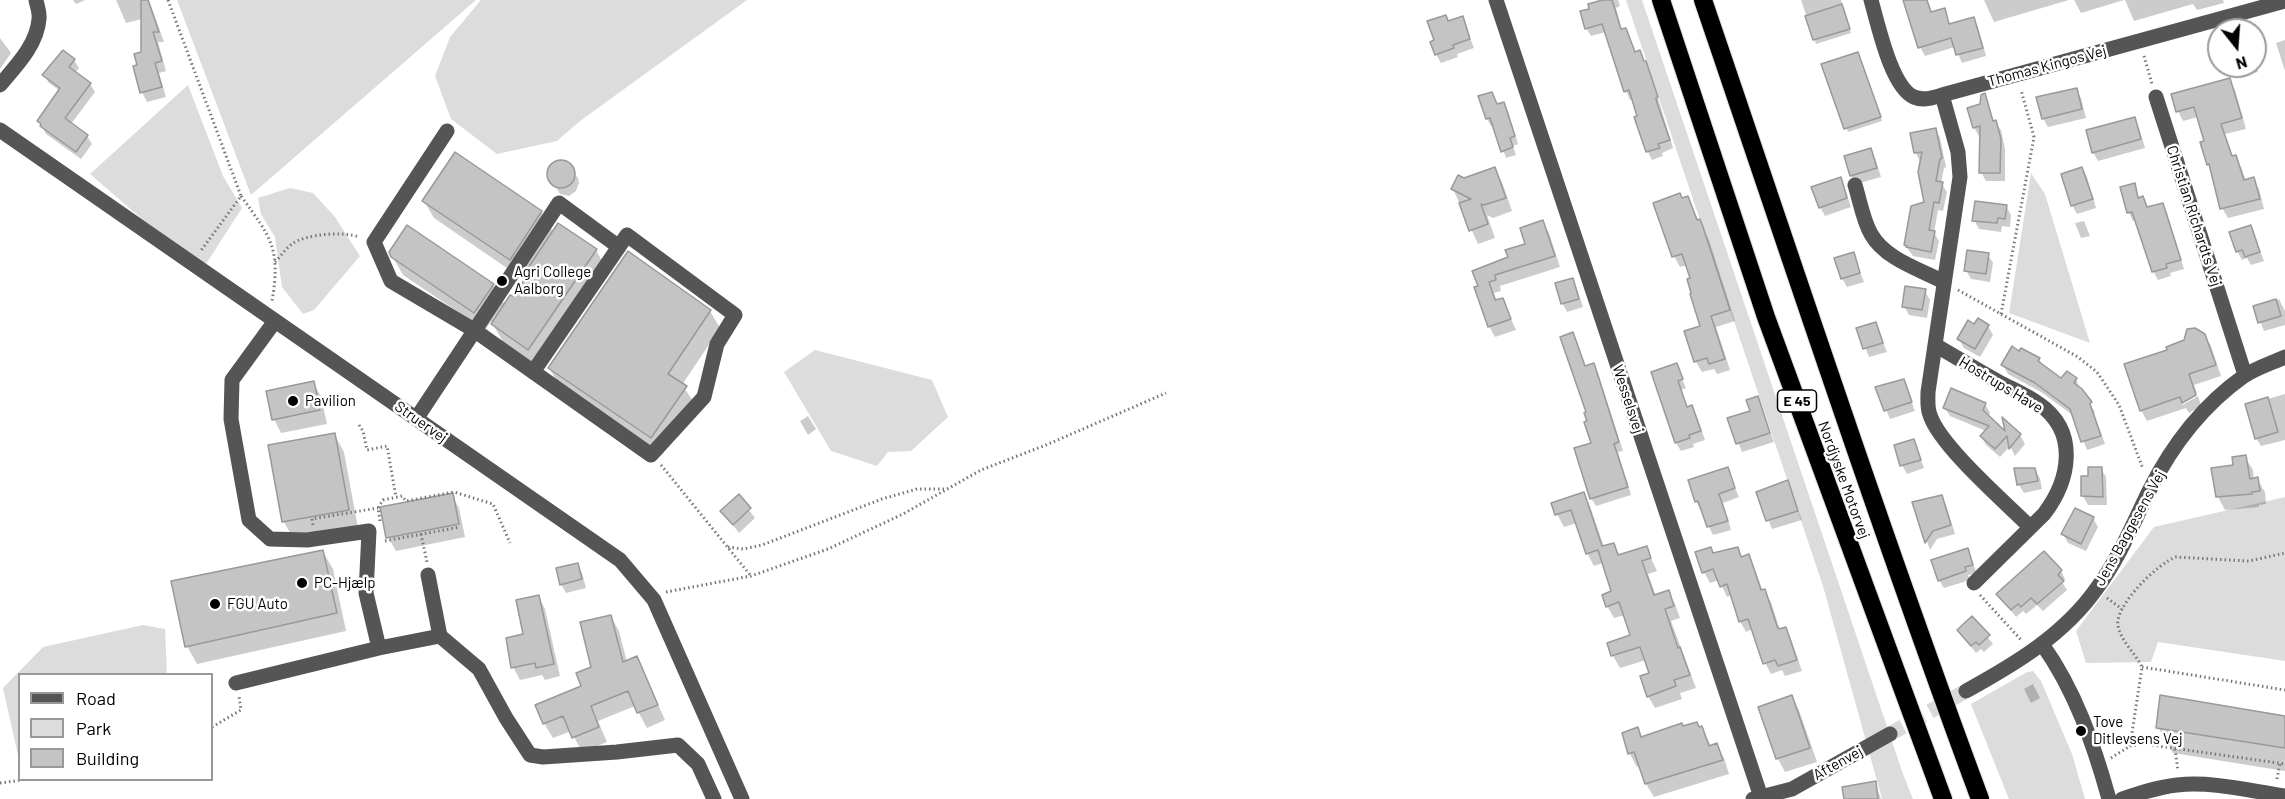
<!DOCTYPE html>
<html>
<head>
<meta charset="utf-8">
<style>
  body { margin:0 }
  #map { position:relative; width:2285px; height:799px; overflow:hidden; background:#fff; font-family:Barlow,sans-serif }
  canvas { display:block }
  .legend { position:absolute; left:18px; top:673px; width:195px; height:108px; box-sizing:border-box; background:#fff; border:2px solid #999; margin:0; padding:8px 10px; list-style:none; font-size:18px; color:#000 }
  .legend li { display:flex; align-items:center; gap:12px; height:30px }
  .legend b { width:30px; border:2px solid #999 }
  .north { position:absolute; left:2207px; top:18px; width:60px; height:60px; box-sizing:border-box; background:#fff; border:2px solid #999; border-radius:50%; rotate:163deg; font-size:16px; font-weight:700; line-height:24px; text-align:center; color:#000 }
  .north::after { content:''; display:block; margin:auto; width:21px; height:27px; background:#000; clip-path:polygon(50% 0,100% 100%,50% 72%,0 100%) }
</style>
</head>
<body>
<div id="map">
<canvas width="2285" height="799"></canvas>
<ul class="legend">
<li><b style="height:8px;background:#555"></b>Road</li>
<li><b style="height:16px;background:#dcdcdc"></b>Park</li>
<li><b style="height:16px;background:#c4c4c4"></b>Building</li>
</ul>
<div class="north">N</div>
</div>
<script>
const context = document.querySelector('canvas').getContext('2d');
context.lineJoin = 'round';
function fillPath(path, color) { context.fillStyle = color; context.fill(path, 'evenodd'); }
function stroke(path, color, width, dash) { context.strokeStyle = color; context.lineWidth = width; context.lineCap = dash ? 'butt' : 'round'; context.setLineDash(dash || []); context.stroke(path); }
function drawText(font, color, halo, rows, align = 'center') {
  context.font = font + ' Barlow,sans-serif'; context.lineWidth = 5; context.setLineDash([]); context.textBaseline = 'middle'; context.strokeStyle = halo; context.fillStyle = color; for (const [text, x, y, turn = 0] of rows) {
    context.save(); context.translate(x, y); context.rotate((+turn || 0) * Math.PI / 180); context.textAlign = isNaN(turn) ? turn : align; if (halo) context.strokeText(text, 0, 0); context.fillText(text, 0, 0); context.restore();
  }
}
fillPath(new Path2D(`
  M 177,0 L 476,0 L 251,195 Z
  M 481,0 L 747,0 L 580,121 L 557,141 L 497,154 L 451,119 L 435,76 L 450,37 Z
  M 1626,0 L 1642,0 L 1903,774 L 1913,799 L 1882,799 L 1823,586 Z
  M 188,85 L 223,176 L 242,208 L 206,264 L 142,219 L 90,174 Z
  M 2031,173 L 2045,194 L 2090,343 L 2009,313 Z
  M 290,188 L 313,193 L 335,217 L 360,256 L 314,310 L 303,314 L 282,287 L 275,237 L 261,214 L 258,198 Z
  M 815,350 L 932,380 L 948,417 L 911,451 L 888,452 L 877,466 L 831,451 L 784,372 Z
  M 2285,497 L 2285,661 L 2158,642 L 2151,662 L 2086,663 L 2076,631 L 2154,527 Z
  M 143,625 L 165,629 L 167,674 L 20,674 L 19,760 L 3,688 L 43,647 Z
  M 2033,671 L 2041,681 L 2072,754 L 2085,799 L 2009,799 L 1971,704 L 2027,672 Z`), '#dcdcdc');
fillPath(new Path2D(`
  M 73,0 L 85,0 L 76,4 Z
  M 116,0 L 149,0 L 164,42 L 158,42 L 166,71 L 159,73 L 166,97 L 147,102 L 142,92 L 139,66 L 143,53 L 142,19 L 126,23 Z
  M 1600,0 L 1618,0 L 1620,6 L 1616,8 L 1622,30 L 1626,29 L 1636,53 L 1640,52 L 1650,71 L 1673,148 L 1662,153 L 1663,156 L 1652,160 L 1648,152 L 1636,118 L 1639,117 L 1633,99 L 1630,100 L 1626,91 L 1606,32 L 1591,36 L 1586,28 L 1591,10 L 1600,2 Z
  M 1801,0 L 1841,0 L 1851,33 L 1816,44 Z
  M 1909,0 L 1927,0 L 1932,13 L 1944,10 L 1950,25 L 1973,19 L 1978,27 L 1986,56 L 1962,63 L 1955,47 L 1925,56 L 1920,47 L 1905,1 Z
  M 1984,0 L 2069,0 L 1994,22 Z
  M 2074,0 L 2124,0 L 2081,13 Z
  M 2125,0 L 2223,0 L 2224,3 L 2197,10 L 2193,4 L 2134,21 Z
  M 1462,18 L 1474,48 L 1457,54 L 1458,57 L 1441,63 L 1436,54 L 1448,22 Z
  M 0,38 L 11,53 L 0,69 Z
  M 2285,40 L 2285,71 L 2276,43 Z
  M 1860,57 L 1882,121 L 1848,132 L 1833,89 Z
  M 74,60 L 79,68 L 75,73 L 90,84 L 95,92 L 71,124 L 87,136 L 92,144 L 81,159 L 46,134 L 39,121 L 60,91 L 49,83 L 44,75 Z
  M 2255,61 L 2258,72 L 2234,78 L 2229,70 L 2228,66 L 2255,66 Z
  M 2229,79 L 2235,90 L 2246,129 L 2225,134 L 2233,157 L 2235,157 L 2241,167 L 2246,181 L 2253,179 L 2259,189 L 2264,209 L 2228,218 L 2222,208 L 2212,171 L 2202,143 L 2206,142 L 2198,117 L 2183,121 L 2178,111 Z
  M 2076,90 L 2081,98 L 2086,118 L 2048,127 L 2043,118 Z
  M 1492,94 L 1498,106 L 1503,104 L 1508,111 L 1518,144 L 1513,146 L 1516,155 L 1506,158 L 1494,125 L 1491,126 L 1487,119 L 1480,97 Z
  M 1984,95 L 1994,122 L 2001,130 L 2005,149 L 2005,181 L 1986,181 L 1981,172 L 1981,136 L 1979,136 L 1974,128 L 1969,109 L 1982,105 Z
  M 2134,119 L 2139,128 L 2145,148 L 2098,161 L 2093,152 Z
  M 1935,129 L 1940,138 L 1946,167 L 1944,168 L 1941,183 L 1947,192 L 1943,211 L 1938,210 L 1934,233 L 1939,241 L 1935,260 L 1913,256 L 1905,245 L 1926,203 L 1920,161 L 1915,152 Z
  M 1870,150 L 1875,158 L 1881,177 L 1856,184 L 1851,176 Z
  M 556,162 L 565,162 L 578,178 L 579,183 L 576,191 L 569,196 L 560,194 L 549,177 L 550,168 Z
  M 1494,169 L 1502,182 L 1512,211 L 1493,218 L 1487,215 L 1495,238 L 1478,244 L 1453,189 L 1464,180 Z
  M 2082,169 L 2087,177 L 2096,208 L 2077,214 L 2072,205 Z
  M 1840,179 L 1845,188 L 1851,207 L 1825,216 L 1820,207 Z
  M 2134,185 L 2140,199 L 2143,198 L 2148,208 L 2162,204 L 2167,213 L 2184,269 L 2170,273 L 2171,276 L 2158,280 L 2153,271 L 2136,220 L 2133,221 L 2129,213 L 2122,188 Z
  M 1687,198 L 1709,240 L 1735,321 L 1716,327 L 1730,370 L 1717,374 L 1714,369 L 1702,372 L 1696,362 L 1686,332 L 1702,327 L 1687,265 L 1680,267 L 1674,256 L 1682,200 Z
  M 424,201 L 541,212 L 553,232 L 596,250 L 606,268 L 539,367 L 503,342 L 491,321 L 485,330 L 403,275 L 392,256 L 493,285 L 505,305 L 513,299 L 530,275 L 526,268 L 520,277 L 434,218 Z
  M 2006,206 L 2011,215 L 2010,227 L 2002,226 L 2001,232 L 1979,229 L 1974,220 Z
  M 2084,221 L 2090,236 L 2081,238 L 2075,223 Z
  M 1543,222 L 1549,233 L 1560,267 L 1500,286 L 1501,291 L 1494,293 L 1497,301 L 1502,299 L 1516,330 L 1495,337 L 1489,326 L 1476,288 L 1527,245 Z
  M 2251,227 L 2264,261 L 2251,265 L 2247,258 L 2242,260 L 2237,251 Z
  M 1853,254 L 1864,282 L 1847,287 L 1842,278 Z
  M 1988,255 L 1993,263 L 1990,282 L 1971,279 L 1966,270 Z
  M 1572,280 L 1577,289 L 1583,307 L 1567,312 L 1562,303 Z
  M 1925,291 L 1930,300 L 1927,318 L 1909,315 L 1904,306 Z
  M 2279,299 L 2285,311 L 2285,325 L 2264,331 L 2255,307 Z
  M 710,311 L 720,328 L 682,385 L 696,405 L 662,455 L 560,386 L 549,368 Z
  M 1876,324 L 1887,352 L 1869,357 L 1858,329 Z
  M 1975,326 L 1988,326 L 1993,335 L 1980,357 L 1964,348 L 1959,339 Z
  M 1572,334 L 1586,367 L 1593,364 L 1598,373 L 1623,451 L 1618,452 L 1631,495 L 1596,506 L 1591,498 L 1593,444 Z
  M 2204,335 L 2211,346 L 2221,376 L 2194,385 L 2197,393 L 2182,402 L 2182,405 L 2198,396 L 2201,406 L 2189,413 L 2186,408 L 2147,421 L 2141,410 L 2169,351 L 2185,342 Z
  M 2039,359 L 2043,366 L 2061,380 L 2076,379 L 2080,389 L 2095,412 L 2094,413 L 2105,444 L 2087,450 L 2074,416 L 2041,392 L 2008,374 L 2003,365 Z
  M 1676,365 L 1686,388 L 1681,390 L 1688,408 L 1692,407 L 1697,416 L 1705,440 L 1693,444 L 1694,447 L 1681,451 L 1676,443 L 1653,373 Z
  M 1903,380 L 1915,411 L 1890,419 L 1877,388 Z
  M 313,383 L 321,396 L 327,424 L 281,433 L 274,419 Z
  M 2285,394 L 2285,440 L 2261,446 L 2256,438 L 2247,405 Z
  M 1758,397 L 1774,442 L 1742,452 L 1729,419 L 1751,412 Z
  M 1985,404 L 1990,413 L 1988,417 L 2008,436 L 2020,435 L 2025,444 L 2015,456 L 2010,446 L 2000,457 L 1986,445 L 1981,436 L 1986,431 L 1950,416 L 1945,408 Z
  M 808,416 L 816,429 L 808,435 L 800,421 Z
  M 334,434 L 344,452 L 358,528 L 294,540 L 284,522 L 270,447 Z
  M 1914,441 L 1924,468 L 1907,474 L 1902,465 Z
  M 2245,457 L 2253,470 L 2254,480 L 2257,479 L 2265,492 L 2266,504 L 2259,505 L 2259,507 L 2225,510 L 2218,497 L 2213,469 L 2235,466 Z
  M 1727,469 L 1739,497 L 1723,503 L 1731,530 L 1713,535 L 1696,501 Z
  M 2034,469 L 2040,478 L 2042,489 L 2024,493 L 2019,485 L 2015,470 Z
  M 2101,469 L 2106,477 L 2107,505 L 2088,505 L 2083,496 L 2090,477 Z
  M 1787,482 L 1802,520 L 1772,529 L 1758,493 Z
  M 1583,494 L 1590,506 L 1604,547 L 1613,544 L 1620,556 L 1646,548 L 1657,571 L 1648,574 L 1656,596 L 1668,592 L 1675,604 L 1680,618 L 1671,621 L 1696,688 L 1680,693 L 1682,699 L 1655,708 L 1648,696 L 1650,674 L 1646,660 L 1620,668 L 1613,656 L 1609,644 L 1632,636 L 1625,615 L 1614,618 L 1607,606 L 1613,592 L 1603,563 L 1594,566 L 1587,553 L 1577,523 L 1564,527 L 1557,514 Z
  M 452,495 L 459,508 L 465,537 L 396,551 L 388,537 Z
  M 1941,496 L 1946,505 L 1955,534 L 1937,539 L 1930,550 L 1914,503 Z
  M 739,497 L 755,518 L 739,533 L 722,511 Z
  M 2093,518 L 2098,527 L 2086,551 L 2068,543 L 2063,534 Z
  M 1737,549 L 1742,558 L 1748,556 L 1754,567 L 1763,591 L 1771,602 L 1780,630 L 1785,629 L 1791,639 L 1802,671 L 1785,676 L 1782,670 L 1771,674 L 1765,663 L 1753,629 L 1746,632 L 1740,621 L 1732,595 L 1727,597 L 1719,580 L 1710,583 L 1704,572 L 1714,555 Z
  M 1967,550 L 1977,573 L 1968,575 L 1970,580 L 1944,588 L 1939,580 Z
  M 323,552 L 333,569 L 346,631 L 197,664 L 187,646 L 173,582 Z
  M 577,565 L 582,573 L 586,588 L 566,593 L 561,584 Z
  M 2061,571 L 2065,579 L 2062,582 L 2067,590 L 2043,611 L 2037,605 L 2026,614 L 2023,611 L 2016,617 L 1998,594 Z
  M 538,596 L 545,609 L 560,676 L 545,680 L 542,675 L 520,680 L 513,667 Z
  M 611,617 L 619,631 L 627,662 L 637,658 L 665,720 L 647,728 L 635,706 L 598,721 L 607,742 L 582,752 L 571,731 L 553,738 L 544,723 L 583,687 L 593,668 Z
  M 1972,618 L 1993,644 L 1984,652 L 1981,649 L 1976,653 L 1959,631 Z
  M 2033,684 L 2040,698 L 2031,703 L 2024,689 Z
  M 1792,697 L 1799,710 L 1817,762 L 1785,772 L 1778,759 L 1760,707 Z
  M 2285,717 L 2285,771 L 2173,753 L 2158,727 Z
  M 1683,728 L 1702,728 L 1711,746 L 1716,745 L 1724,758 L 1729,774 L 1654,797 L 1646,784 L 1640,766 L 1637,767 L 1630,754 L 1624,734 L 1637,729 L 1642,738 Z
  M 1875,783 L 1881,799 L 1846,799 Z`), '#0003');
const building = new Path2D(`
  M 141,0 L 148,0 L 159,32 L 153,32 L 162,61 L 155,63 L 162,87 L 140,93 L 133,66 L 137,65 L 134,54 L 141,52 Z
  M 1602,0 L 1612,0 L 1621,29 L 1626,28 L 1635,52 L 1640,50 L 1644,61 L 1646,61 L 1658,97 L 1656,98 L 1657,103 L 1670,140 L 1658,144 L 1660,148 L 1646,152 L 1634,117 L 1637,116 L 1629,90 L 1624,92 L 1602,24 L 1585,29 L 1580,11 L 1589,9 L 1588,4 Z
  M 1903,0 L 1927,0 L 1931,12 L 1945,8 L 1949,24 L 1974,17 L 1983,48 L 1956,55 L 1951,38 L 1918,48 Z
  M 1842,4 L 1850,29 L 1813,40 L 1805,16 Z
  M 1446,15 L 1448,21 L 1463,16 L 1470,39 L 1453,45 L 1454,48 L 1435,55 L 1430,42 L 1434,40 L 1427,21 Z
  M 63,50 L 75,59 L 69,67 L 91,83 L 65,118 L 88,135 L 76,152 L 40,126 L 41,124 L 37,121 L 60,88 L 42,75 Z
  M 1858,52 L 1881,117 L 1844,129 L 1821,64 Z
  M 2230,78 L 2242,118 L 2221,124 L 2232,156 L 2236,155 L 2244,180 L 2254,177 L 2260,199 L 2220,209 L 2209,164 L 2207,165 L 2200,142 L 2204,141 L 2194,107 L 2176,112 L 2171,94 Z
  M 2077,88 L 2082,109 L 2042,119 L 2036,97 Z
  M 1492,92 L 1497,104 L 1504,102 L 1515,136 L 1510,138 L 1513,147 L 1501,152 L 1490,118 L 1486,119 L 1478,96 Z
  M 1985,93 L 1993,121 L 1996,120 L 2001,139 L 2000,173 L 1979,173 L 1980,126 L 1973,128 L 1967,108 L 1980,104 L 1981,95 Z
  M 2135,117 L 2141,139 L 2092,153 L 2086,130 Z
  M 1936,128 L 1942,158 L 1940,159 L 1936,181 L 1943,182 L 1939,203 L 1934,202 L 1929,230 L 1935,231 L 1931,252 L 1906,247 L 1907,246 L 1904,245 L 1911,206 L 1924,202 L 1918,172 L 1922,152 L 1914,153 L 1910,133 Z
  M 1871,148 L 1877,168 L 1850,176 L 1844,156 Z
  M 455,152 L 542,211 L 510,260 L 422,201 Z
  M547 174a14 14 0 1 1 28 0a14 14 0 1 1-28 0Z
  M 1495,167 L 1506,198 L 1484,205 L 1481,204 L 1488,224 L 1469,231 L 1459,203 L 1471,199 L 1451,189 L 1458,175 L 1464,178 Z
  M 2082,167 L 2093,199 L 2071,206 L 2061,174 Z
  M 1841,177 L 1847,198 L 1819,208 L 1811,187 Z
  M 2135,183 L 2138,198 L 2143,196 L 2147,207 L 2163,203 L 2181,260 L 2166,264 L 2167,268 L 2152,272 L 2132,212 L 2127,213 L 2120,187 Z
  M 1680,193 L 1682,198 L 1688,196 L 1697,220 L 1700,219 L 1703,227 L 1730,310 L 1711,316 L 1725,359 L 1709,364 L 1707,358 L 1694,362 L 1684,331 L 1700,326 L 1690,294 L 1691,293 L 1687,279 L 1690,278 L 1682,254 L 1672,257 L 1653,203 Z
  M 1975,201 L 2007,205 L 2005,219 L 1998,218 L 1997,223 L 1972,221 Z
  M 1543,220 L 1555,256 L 1495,275 L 1496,280 L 1489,282 L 1495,300 L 1503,298 L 1511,319 L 1488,327 L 1474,287 L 1478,286 L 1472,271 L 1508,257 L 1505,250 L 1525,244 L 1520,228 Z
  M 558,223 L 597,249 L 528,350 L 491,324 L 510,295 L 513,296 L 529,273 L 526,271 Z
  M 407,225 L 494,284 L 474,313 L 391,257 L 389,252 Z
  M 2251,225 L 2260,252 L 2245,257 L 2242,250 L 2236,252 L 2229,232 Z
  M 1967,250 L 1989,253 L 1986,274 L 1964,271 Z
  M 628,251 L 711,310 L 668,374 L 687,386 L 651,438 L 548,368 Z
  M 1854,252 L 1860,273 L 1841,279 L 1834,258 Z
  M 1573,278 L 1579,299 L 1561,304 L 1555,283 Z
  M 1905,286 L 1926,289 L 1922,310 L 1902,307 Z
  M 2276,299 L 2281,316 L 2258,323 L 2253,306 Z
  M 1978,318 L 1989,325 L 1975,349 L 1957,339 L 1968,320 L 1974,324 Z
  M 1876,322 L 1883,343 L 1863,349 L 1856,328 Z
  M 2195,328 L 2205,334 L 2216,365 L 2189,374 L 2196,395 L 2182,403 L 2180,397 L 2140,411 L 2124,364 L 2167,350 L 2166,347 L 2184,340 L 2187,329 Z
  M 1573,332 L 1585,366 L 1594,363 L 1619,442 L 1614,444 L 1628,487 L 1590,499 L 1574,448 L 1591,443 L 1584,422 L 1587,421 L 1584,413 L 1586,412 L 1560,337 Z
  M 2012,346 L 2019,351 L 2021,348 L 2040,358 L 2038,361 L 2061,378 L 2067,371 L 2077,378 L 2074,383 L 2082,389 L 2092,402 L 2090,404 L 2101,436 L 2081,442 L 2070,409 L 2035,383 L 2001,365 Z
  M 1677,363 L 1683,379 L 1678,381 L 1687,407 L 1692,405 L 1701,431 L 1689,435 L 1690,438 L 1675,443 L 1651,372 Z
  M 1904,379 L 1912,402 L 1884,411 L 1875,387 Z
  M 314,381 L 320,410 L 272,420 L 266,391 Z
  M 1951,388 L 1986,403 L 1983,410 L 2005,431 L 2002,417 L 2021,434 L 2009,449 L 2007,436 L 1995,449 L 1980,436 L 1989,426 L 1943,408 Z
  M 1758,396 L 1770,433 L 1736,444 L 1727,418 L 1750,411 L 1746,400 Z
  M 2268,397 L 2278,432 L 2255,439 L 2245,404 Z
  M 335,433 L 349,510 L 282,522 L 268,445 Z
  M 1914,439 L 1921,460 L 1900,466 L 1894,445 Z
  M 2246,455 L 2250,479 L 2258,477 L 2260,491 L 2252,492 L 2252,494 L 2216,497 L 2211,468 L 2233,465 L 2232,457 Z
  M 1728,467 L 1735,488 L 1719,494 L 1728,521 L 1707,527 L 1698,501 L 1695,502 L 1688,480 Z
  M 2088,467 L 2102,467 L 2103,497 L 2081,496 L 2081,476 L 2088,476 Z
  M 2014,468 L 2035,468 L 2038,481 L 2017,485 Z
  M 1788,480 L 1798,511 L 1766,521 L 1756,492 Z
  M 1584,492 L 1602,546 L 1614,543 L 1618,555 L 1647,546 L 1651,558 L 1642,561 L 1654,595 L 1669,590 L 1674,606 L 1665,609 L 1678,648 L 1680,647 L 1690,675 L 1674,680 L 1676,686 L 1647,697 L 1640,676 L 1649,673 L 1640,647 L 1611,656 L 1607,643 L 1630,635 L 1619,602 L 1606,607 L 1602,595 L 1611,591 L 1598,550 L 1586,554 L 1571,510 L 1555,515 L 1551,503 Z
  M 453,493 L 459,524 L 386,538 L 380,507 Z
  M 739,494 L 751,508 L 733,525 L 720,511 Z
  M 1942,495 L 1951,525 L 1933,531 L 1925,543 L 1912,502 Z
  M 2075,508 L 2094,517 L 2081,544 L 2061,534 Z
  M 1711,547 L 1713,553 L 1738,547 L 1741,557 L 1749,554 L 1761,590 L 1765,589 L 1777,626 L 1779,629 L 1786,627 L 1797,660 L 1778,666 L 1775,660 L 1763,664 L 1748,619 L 1739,622 L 1727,584 L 1720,587 L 1713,569 L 1702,573 L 1695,552 Z
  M 1968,548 L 1973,565 L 1965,567 L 1966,571 L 1938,581 L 1931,560 Z
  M 323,550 L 337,613 L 185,647 L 171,581 Z
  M 2044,551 L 2062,570 L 2058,575 L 2064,581 L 2037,604 L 2031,598 L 2021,607 L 2018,604 L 2011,610 L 1996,594 Z
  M 578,563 L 582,579 L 560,585 L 556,568 Z
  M 539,595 L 554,664 L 536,668 L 535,663 L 511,668 L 506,638 L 523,634 L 516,600 Z
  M 611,615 L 623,662 L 637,656 L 658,705 L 637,713 L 628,691 L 591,706 L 599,727 L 572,738 L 563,716 L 543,724 L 535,705 L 581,686 L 576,673 L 591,667 L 580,622 Z
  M 1972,616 L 1990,635 L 1979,645 L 1976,642 L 1971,646 L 1957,630 Z
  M 1792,695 L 1810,748 L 1776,759 L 1758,707 Z
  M 2160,695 L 2285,716 L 2285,748 L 2156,728 Z
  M 1697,722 L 1699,727 L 1702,726 L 1709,746 L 1717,743 L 1723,760 L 1645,784 L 1634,752 L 1628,754 L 1622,733 L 1638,727 L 1641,737 L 1682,723 L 1683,726 Z
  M 1876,781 L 1878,799 L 1844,799 L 1842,787 Z`);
fillPath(building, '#c4c4c4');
stroke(building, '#999', 1.5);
stroke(new Path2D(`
  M 1890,734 L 1966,691`), '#d9d9d9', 15, [15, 8]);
const highway = new Path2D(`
  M 1661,0 L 1766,317 L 1943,799
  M 1703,0 C 1794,267 1882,535 1980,799`);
stroke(highway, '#dbdbdb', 20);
stroke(new Path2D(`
  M 168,0 L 241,196 L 200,252
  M 2144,56 L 2152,84
  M 241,196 C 271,238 281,248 272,301
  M 275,262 C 281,256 286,248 292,244 C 305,234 344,231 359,237
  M 1958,290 L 2078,357 L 2097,372 L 2119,405 L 2143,469
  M 2001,314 L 2034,137 L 2021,90
  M 359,425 L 363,431 L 367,450 L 387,446 L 396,497
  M 661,465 L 751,576
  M 380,521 L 378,508 L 383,500 L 402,496 L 406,501 L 454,492 L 493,504 L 510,543
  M 313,525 L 312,519 L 378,508
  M 421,534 L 427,562
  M 385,541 L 460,527
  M 728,547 L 743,549 L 762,545 L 882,499 L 917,489 L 947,489
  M 666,592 L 751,576 L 828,549 L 903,514 L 981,470 L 1046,445 L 1166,393
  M 1980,595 L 2022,641
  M 2107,598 L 2122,609
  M 2142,667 L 2285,690
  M 212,727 L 241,710 L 239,696
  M 2130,746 L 2144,744 L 2285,764
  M 2175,749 L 2178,771
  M 2111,758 L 2130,746 L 2142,667 C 2135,653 2121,641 2118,626 C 2114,606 2158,563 2176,557 L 2249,561 L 2285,553
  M 2277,779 L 2280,763
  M 0,783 L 22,780`), '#777', 3, [1.5, 3]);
stroke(new Path2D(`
  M 1496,0 L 1761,797
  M 1871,0 C 1878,24 1891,87 1914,97 C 1923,101 1933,98 1942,95 L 2285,1
  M 0,85 C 16,66 37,45 39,19 C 40,13 37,6 36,0
  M 1942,95 L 1958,152 L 1960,177 L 1928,392 C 1928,399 1927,408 1930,415 C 1940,446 2005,502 2030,527
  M 2156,97 L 2245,375
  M 0,130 L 620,560 L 654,600 L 742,799
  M 447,131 L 374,242 L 391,281 L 474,330 L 651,455 L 704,397 L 717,344 L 735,315 L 627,235 L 533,372
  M 1855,185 C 1860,201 1863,220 1871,234 C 1885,259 1919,269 1944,282
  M 1935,345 C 1956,357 1977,370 1999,382 C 2012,389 2027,395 2039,404 C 2079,432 2070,480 2044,514 L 1974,583
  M 416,419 L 559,203 L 619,247
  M 440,636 L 479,669 L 506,718 L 530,755 L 543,757 L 617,752 L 678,745 L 698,764 L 714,799
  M 2042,644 C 2075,690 2094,745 2109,799
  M 379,648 L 440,636 L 428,575
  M 236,683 L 379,648 L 366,593 L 369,531 L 307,540 L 270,539 L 249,520 L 231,419 L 232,380 L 275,321
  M 1966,691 C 2015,664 2064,635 2097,588 C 2119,558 2133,524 2149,491 C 2171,447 2203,405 2244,376 C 2256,368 2272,363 2285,357
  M 1753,799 L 1792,789 L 1890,734
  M 2122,799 C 2140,793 2158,787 2177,785 C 2212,781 2250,791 2285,796`), '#555', 15);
stroke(highway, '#000', 18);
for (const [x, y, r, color] of [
  [502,281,6,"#000"],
  [293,401,6,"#000"],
  [302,583,6,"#000"],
  [215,604,6,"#000"],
  [2081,731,6,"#000"]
]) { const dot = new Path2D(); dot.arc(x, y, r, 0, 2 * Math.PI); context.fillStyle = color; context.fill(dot); stroke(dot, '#fff', 2); }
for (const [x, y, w] of [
  [1797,401,39]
]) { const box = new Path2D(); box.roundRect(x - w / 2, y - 11, w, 22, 4.5); context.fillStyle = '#fff'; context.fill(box); stroke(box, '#000', 1.5); }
drawText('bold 14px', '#000', null, [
  ["E 45",1797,401]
]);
drawText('15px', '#000', '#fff', [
  ["Thomas Kingos Vej",2047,66,-15],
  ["Christian Richardts Vej",2194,216,72],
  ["Hostrups Have",2001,385,31],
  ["Wesselsvej",1628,399,72],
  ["Struervej",421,422,35],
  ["Nordjyske Motorvej",1844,480,70],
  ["Jens Baggesens Vej",2130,528,-61],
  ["Aftenvej",1838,763,-29]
]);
drawText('15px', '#000', '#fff', [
  ["Agri College",514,272],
  ["Aalborg",514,289],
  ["Pavilion",305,401],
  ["PC-Hjælp",314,583],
  ["FGU Auto",227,604],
  ["Tove",2093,722],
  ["Ditlevsens Vej",2093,739]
], 'left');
</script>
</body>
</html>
